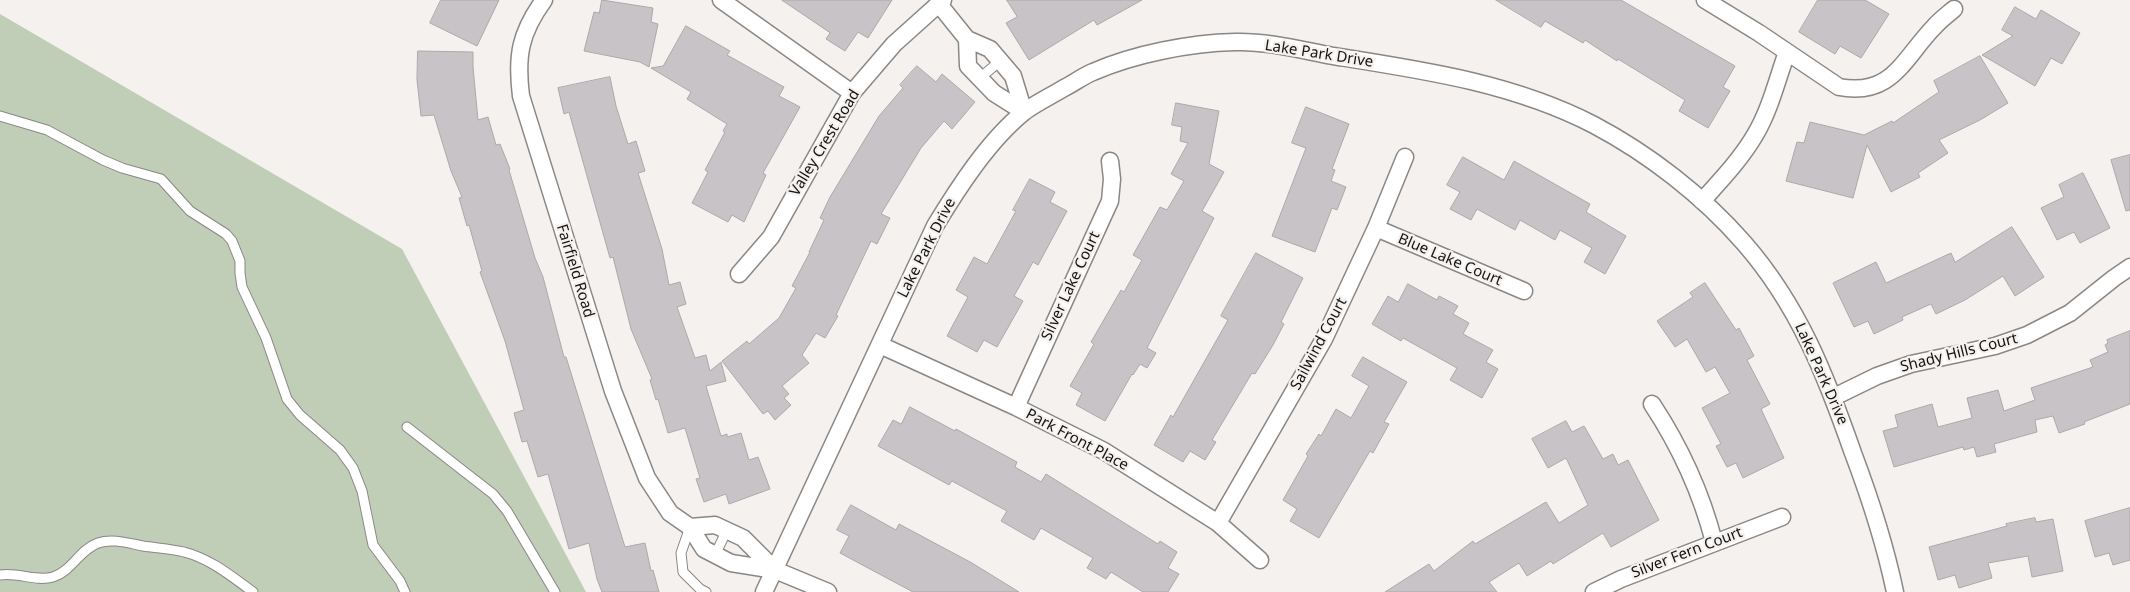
<!DOCTYPE html>
<html>
<head>
<meta charset="utf-8">
<style>
  body { margin:0 }
  canvas { display:block; background:#f4f1ee }
</style>
</head>
<body>
<canvas width="2130" height="592"></canvas>
<script>
const context = document.querySelector('canvas').getContext('2d');
context.lineJoin = 'round';
function fillPath(path, color) { context.fillStyle = color; context.fill(path, 'evenodd'); }
function stroke(path, color, width, dash) { context.strokeStyle = color; context.lineWidth = width; context.lineCap = dash ? 'butt' : 'round'; context.setLineDash(dash || []); context.stroke(path); }
function drawText(font, color, halo, rows, align = 'center') {
  context.font = font + ' "Noto Sans",sans-serif'; context.lineWidth = 4.5; context.setLineDash([]); context.textBaseline = 'middle'; context.strokeStyle = halo; context.fillStyle = color; for (const [text, x, y, turn = 0] of rows) {
    context.save(); context.translate(x, y); context.rotate((+turn || 0) * Math.PI / 180); context.textAlign = isNaN(turn) ? turn : align; if (halo) context.strokeText(text, 0, 0); context.fillText(text, 0, 0); context.restore();
  }
}
fillPath(new Path2D(`
  M 0,14 L 402,249 L 586,592 L 0,592 Z`), '#c0cdb7');
const building = new Path2D(`
  M 441,0 L 499,0 L 477,46 L 430,23 Z
  M 602,0 L 653,8 L 651,22 L 658,24 L 649,67 L 640,62 L 584,51 L 594,12 L 599,13 Z
  M 782,0 L 892,0 L 868,38 L 858,32 L 845,51 L 826,39 L 830,33 Z
  M 1007,0 L 1142,0 L 1097,25 L 1094,20 L 1029,60 L 1006,23 L 1017,17 Z
  M 1496,0 L 1621,0 L 1735,66 L 1723,87 L 1730,91 L 1708,128 L 1679,111 L 1685,100 L 1618,59 L 1617,61 L 1585,40 L 1583,43 L 1545,21 L 1541,27 Z
  M 1818,0 L 1865,0 L 1889,14 L 1861,58 L 1840,46 L 1835,54 L 1799,32 Z
  M 2015,7 L 2036,19 L 2041,10 L 2080,33 L 2062,64 L 2051,58 L 2035,86 L 1982,55 L 2013,36 L 2002,30 Z
  M 686,26 L 730,51 L 727,55 L 784,87 L 779,96 L 800,107 L 763,173 L 766,175 L 744,222 L 732,215 L 728,222 L 692,203 L 708,172 L 705,170 L 725,132 L 723,131 L 727,124 L 687,99 L 691,92 L 651,68 L 663,66 Z
  M 418,51 L 473,52 L 473,67 L 478,120 L 488,117 L 496,145 L 500,144 L 510,169 L 509,170 L 535,258 L 543,277 L 564,357 L 566,357 L 625,547 L 645,543 L 651,571 L 653,570 L 659,592 L 602,592 L 597,579 L 589,543 L 569,549 L 548,474 L 538,477 L 527,441 L 522,442 L 514,413 L 524,410 L 505,341 L 480,272 L 482,271 L 469,225 L 467,226 L 459,198 L 462,197 L 451,171 L 434,115 L 421,116 L 417,80 Z
  M 1980,56 L 2008,103 L 1980,120 L 1939,140 L 1948,153 L 1918,173 L 1920,177 L 1891,192 L 1867,145 L 1853,198 L 1786,181 L 1797,142 L 1804,143 L 1810,122 L 1864,135 L 1892,121 L 1893,123 L 1933,96 L 1939,92 L 1934,81 Z
  M 917,66 L 936,82 L 942,74 L 975,102 L 952,129 L 944,121 L 921,148 L 881,214 L 890,218 L 877,244 L 871,241 L 836,315 L 838,316 L 825,338 L 816,333 L 802,355 L 809,363 L 782,386 L 789,394 L 784,398 L 791,405 L 775,420 L 768,411 L 763,414 L 722,361 L 747,341 L 749,344 L 779,318 L 796,288 L 792,286 L 810,252 L 809,252 L 824,220 L 820,218 L 830,197 L 879,116 L 903,88 L 900,85 Z
  M 610,77 L 616,106 L 628,144 L 636,141 L 645,171 L 638,173 L 662,249 L 669,285 L 680,282 L 686,304 L 677,307 L 695,358 L 706,355 L 710,371 L 721,362 L 726,381 L 706,386 L 721,436 L 727,434 L 727,437 L 741,433 L 749,460 L 758,457 L 770,489 L 729,504 L 726,494 L 704,502 L 696,479 L 700,478 L 685,428 L 668,433 L 658,399 L 656,400 L 650,380 L 652,379 L 631,329 L 613,257 L 610,258 L 569,112 L 564,114 L 558,88 Z
  M 1176,103 L 1219,111 L 1209,164 L 1224,172 L 1202,211 L 1214,218 L 1147,348 L 1156,353 L 1147,368 L 1140,364 L 1133,375 L 1132,374 L 1105,421 L 1076,405 L 1082,393 L 1070,386 L 1094,344 L 1091,342 L 1102,323 L 1121,290 L 1124,292 L 1142,260 L 1133,255 L 1160,207 L 1167,210 L 1184,181 L 1171,174 L 1188,143 L 1180,141 L 1182,127 L 1172,125 Z
  M 1306,107 L 1349,124 L 1332,169 L 1335,170 L 1331,181 L 1346,187 L 1337,210 L 1332,208 L 1315,252 L 1272,236 L 1306,148 L 1292,143 Z
  M 2130,155 L 2130,210 L 2126,211 L 2111,160 Z
  M 1463,157 L 1504,180 L 1514,161 L 1590,204 L 1586,212 L 1626,236 L 1605,274 L 1584,262 L 1592,248 L 1560,230 L 1555,240 L 1520,220 L 1515,230 L 1477,209 L 1471,220 L 1450,209 L 1460,192 L 1447,185 Z
  M 2083,173 L 2110,228 L 2080,243 L 2074,232 L 2057,240 L 2041,208 L 2064,197 L 2059,185 Z
  M 1030,179 L 1055,192 L 1050,202 L 1067,211 L 1038,265 L 1033,262 L 1014,296 L 1023,301 L 997,347 L 984,340 L 977,352 L 947,336 L 968,297 L 956,290 L 974,257 L 987,264 L 1016,211 L 1013,210 Z
  M 2012,227 L 2044,277 L 2015,296 L 2003,276 L 1965,300 L 1936,314 L 1931,304 L 1902,317 L 1903,320 L 1874,334 L 1868,321 L 1854,327 L 1833,283 L 1876,262 L 1886,283 L 1951,253 L 1955,262 Z
  M 1256,253 L 1303,278 L 1281,322 L 1284,324 L 1273,345 L 1255,374 L 1252,373 L 1212,440 L 1216,442 L 1205,460 L 1190,451 L 1183,462 L 1154,445 L 1171,415 L 1173,417 L 1228,320 L 1221,316 Z
  M 1705,283 L 1736,330 L 1739,328 L 1754,356 L 1747,360 L 1770,404 L 1761,409 L 1784,458 L 1743,478 L 1736,463 L 1727,467 L 1716,446 L 1721,444 L 1702,408 L 1730,393 L 1715,367 L 1706,372 L 1687,339 L 1675,347 L 1657,321 L 1693,297 L 1690,293 Z
  M 1408,284 L 1437,300 L 1439,296 L 1458,306 L 1453,314 L 1469,323 L 1463,334 L 1493,350 L 1486,362 L 1498,369 L 1482,398 L 1450,380 L 1457,368 L 1403,338 L 1401,341 L 1372,324 L 1388,296 L 1398,302 Z
  M 2130,331 L 2130,404 L 2084,422 L 2085,424 L 2059,433 L 2053,416 L 2035,420 L 2037,432 L 1994,444 L 1996,452 L 1977,457 L 1974,447 L 1964,450 L 1963,447 L 1894,467 L 1883,431 L 1898,427 L 1895,415 L 1932,404 L 1938,427 L 1972,418 L 1967,398 L 1998,390 L 2004,411 L 2035,400 L 2031,388 L 2093,367 L 2090,360 L 2108,352 L 2105,345 L 2108,343 L 2107,340 Z
  M 1363,357 L 1407,382 L 1384,422 L 1389,424 L 1373,453 L 1370,451 L 1319,538 L 1290,521 L 1297,509 L 1283,500 L 1308,456 L 1306,454 L 1319,434 L 1321,436 L 1336,409 L 1351,418 L 1369,386 L 1352,376 Z
  M 910,407 L 955,431 L 956,429 L 1017,462 L 1015,467 L 1041,482 L 1046,474 L 1158,544 L 1160,541 L 1177,552 L 1168,568 L 1179,574 L 1168,592 L 1143,592 L 1111,572 L 1106,579 L 1087,568 L 1093,558 L 1041,528 L 1034,540 L 1001,521 L 1007,511 L 952,481 L 949,485 L 878,446 L 893,420 L 901,424 Z
  M 1566,421 L 1572,432 L 1584,426 L 1603,459 L 1613,454 L 1618,465 L 1628,460 L 1659,520 L 1611,547 L 1603,533 L 1553,564 L 1551,561 L 1527,576 L 1519,563 L 1489,582 L 1497,592 L 1385,592 L 1429,564 L 1434,571 L 1473,541 L 1475,544 L 1546,502 L 1559,523 L 1588,505 L 1566,458 L 1548,468 L 1532,439 Z
  M 851,505 L 896,530 L 899,524 L 972,563 L 1019,592 L 913,592 L 840,553 L 849,536 L 837,530 Z
  M 2130,508 L 2130,560 L 2113,565 L 2109,553 L 2095,557 L 2085,521 Z
  M 2035,518 L 2036,522 L 2053,519 L 2063,571 L 2032,577 L 2028,556 L 1988,563 L 1992,578 L 1959,588 L 1955,575 L 1938,580 L 1929,547 L 2007,526 L 2006,524 Z`);
fillPath(building, '#c7c3c6');
stroke(building, '#aca8ab', 1);
const service = new Path2D(`
  M 980,78 L 1000,61
  M 0,116 L 47,130 L 103,160 L 122,168 L 161,179 L 190,211 L 226,234 L 232,241 L 240,261 L 240,273 L 242,287 L 266,338 L 287,399 L 300,415 L 340,450 L 353,468 L 362,491 L 373,545 L 400,581 L 405,592
  M 407,427 L 493,494 L 507,511 L 555,592
  M 690,527 L 681,553 L 683,572 L 700,589 L 706,592
  M 715,555 L 727,530
  M 0,575 C 18,572 36,582 53,577 C 72,571 79,550 98,543 C 112,538 128,543 143,546 C 156,548 171,549 184,552 C 211,559 231,576 253,592`);
const minor = new Path2D(`
  M 544,0 C 520,33 516,56 521,96 L 613,391 L 647,478 L 670,513 L 690,527 L 704,549 L 731,563 L 775,570 L 828,592
  M 721,0 L 852,93
  M 1705,0 L 1759,33 L 1839,87 C 1892,97 1903,59 1934,27 C 1940,20 1947,15 1954,9
  M 938,3 L 967,39 L 990,49 L 1013,76 L 1024,112
  M 967,39 L 968,66 L 994,93 L 1024,112
  M 1702,201 C 1721,180 1741,159 1755,135 C 1770,110 1777,80 1787,52
  M 1376,228 L 1524,291
  M 739,274 L 771,237 L 852,93 L 894,44 L 943,0
  M 880,345 L 1016,407 L 1104,451 L 1218,523 L 1260,560
  M 1834,397 L 1877,376 L 1911,364 L 1995,346 L 2027,335 L 2070,313 L 2114,278 L 2130,267
  M 1652,404 C 1681,448 1701,492 1714,542
  M 1016,407 L 1110,201 L 1112,179 L 1110,161
  M 1218,523 L 1324,339 L 1376,228 L 1405,157
  M 690,527 L 715,525 L 743,538 L 775,570
  M 764,592 L 935,226 C 958,188 989,140 1024,112 C 1036,103 1051,96 1064,88 C 1074,83 1083,76 1093,72 C 1134,54 1190,43 1235,42 C 1267,41 1301,50 1333,56 C 1422,70 1513,83 1594,125 C 1649,154 1703,196 1744,243 C 1799,306 1826,376 1853,453 C 1870,498 1885,544 1895,592
  M 1594,592 L 1621,579 L 1782,517`);
stroke(service, '#8a8785', 11);
stroke(minor, '#8a8785', 19);
stroke(service, '#fff', 9);
stroke(minor, '#fff', 16);
drawText('15px', '#141312', '#f4f1ee', [
  ["Lake Park Drive",1319,54,9],
  ["Valley Crest Road",825,143,-59],
  ["Lake Park Drive",927,248,-63],
  ["Blue Lake Court",1450,260,23],
  ["Fairfield Road",575,271,73],
  ["Silver Lake Court",1071,286,-65],
  ["Sailwind Court",1319,344,-62],
  ["Shady Hills Court",1959,353,-14],
  ["Lake Park Drive",1821,374,66],
  ["Park Front Place",1077,440,28],
  ["Silver Fern Court",1687,553,-21]
]);
</script>
</body>
</html>
